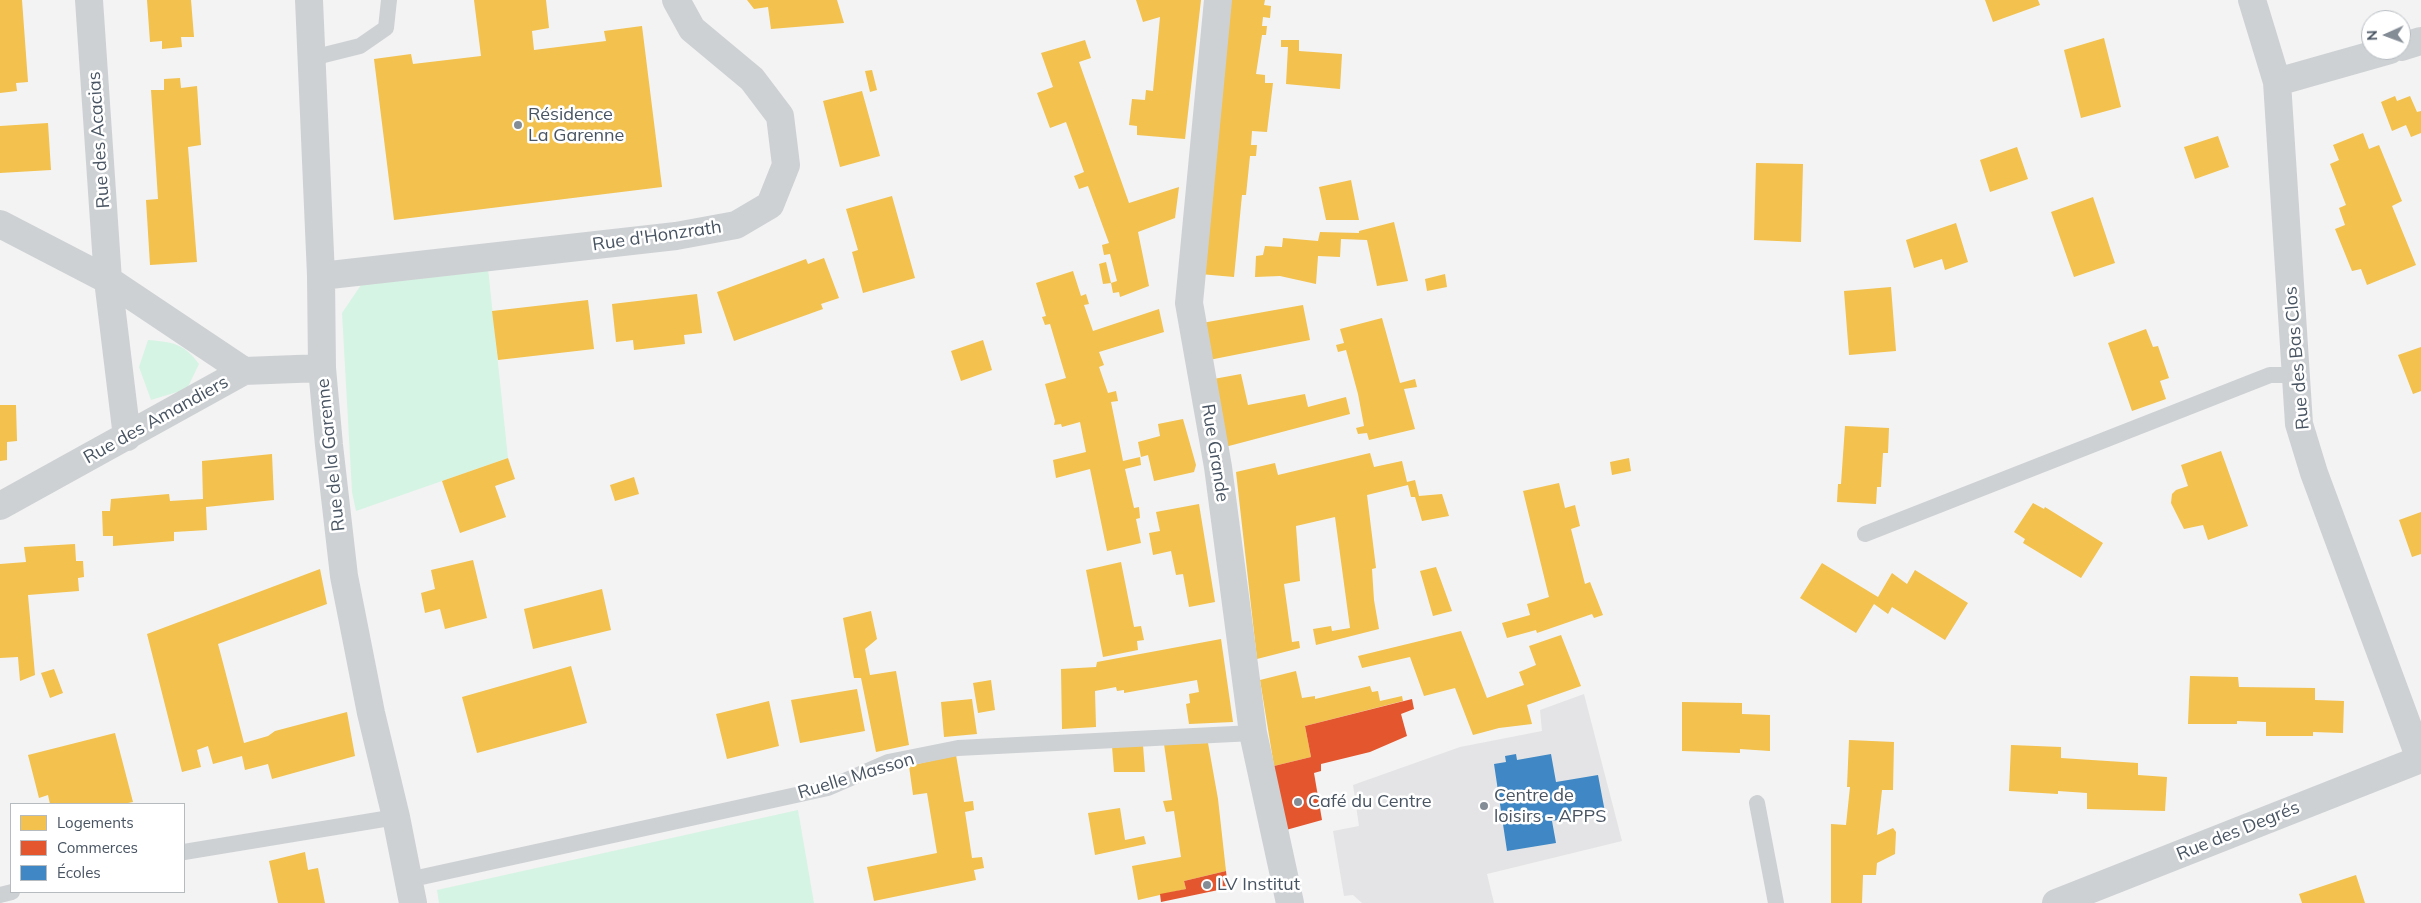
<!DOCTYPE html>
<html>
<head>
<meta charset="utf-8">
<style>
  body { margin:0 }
  #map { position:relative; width:2421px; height:903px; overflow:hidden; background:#f3f3f3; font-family:Mulish,sans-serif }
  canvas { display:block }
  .legend { position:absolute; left:10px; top:803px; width:175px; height:90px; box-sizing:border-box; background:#fff; border:1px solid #b6bbc0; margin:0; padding:6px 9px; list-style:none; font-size:15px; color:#485462 }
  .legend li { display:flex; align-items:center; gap:10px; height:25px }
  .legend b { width:25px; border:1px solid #b6bbc0 }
  .north { position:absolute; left:2361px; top:10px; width:50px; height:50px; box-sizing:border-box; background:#fff; border:1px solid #b6bbc0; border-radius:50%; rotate:268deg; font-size:14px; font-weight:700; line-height:20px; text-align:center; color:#485462 }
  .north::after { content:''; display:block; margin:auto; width:18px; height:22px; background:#848c95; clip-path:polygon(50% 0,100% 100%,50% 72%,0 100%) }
</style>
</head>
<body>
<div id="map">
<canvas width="2421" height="903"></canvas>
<ul class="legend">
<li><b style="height:14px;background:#f2c14e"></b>Logements</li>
<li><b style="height:14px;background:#e4572e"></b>Commerces</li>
<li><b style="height:14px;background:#3f88c5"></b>Écoles</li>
</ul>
<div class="north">N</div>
</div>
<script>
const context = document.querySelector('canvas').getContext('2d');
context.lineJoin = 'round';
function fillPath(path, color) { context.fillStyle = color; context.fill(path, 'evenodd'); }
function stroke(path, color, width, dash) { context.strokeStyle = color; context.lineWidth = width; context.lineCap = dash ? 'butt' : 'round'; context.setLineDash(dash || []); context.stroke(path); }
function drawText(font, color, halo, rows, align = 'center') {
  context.font = font + ' Mulish,sans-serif'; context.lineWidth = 5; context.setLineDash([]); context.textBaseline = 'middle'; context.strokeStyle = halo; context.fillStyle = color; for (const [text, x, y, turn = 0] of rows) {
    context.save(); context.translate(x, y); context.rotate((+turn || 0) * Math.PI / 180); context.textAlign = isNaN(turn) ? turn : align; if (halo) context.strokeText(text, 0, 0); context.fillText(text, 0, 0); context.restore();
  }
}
fillPath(new Path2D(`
  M 1584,694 L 1622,841 L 1487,874 L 1494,903 L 1362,903 L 1353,895 L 1344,896 L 1333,831 L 1359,826 L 1353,785 L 1460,747 L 1542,731 L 1540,710 Z`), '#e4e4e6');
fillPath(new Path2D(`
  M 488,268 L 508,458 L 356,511 L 352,492 L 342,313 L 363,282 Z
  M 148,340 C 172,342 184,343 199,364 L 187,389 L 151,400 L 139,367 Z
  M 798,810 L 814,903 L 439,903 L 437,890 Z`), '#d6f4e4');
fillPath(new Path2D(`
  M 0,0 L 22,0 L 28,82 L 16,83 L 17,91 L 0,93 Z
  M 147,0 L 191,0 L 194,37 L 181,37 L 182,47 L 162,49 L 162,41 L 150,42 Z
  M 474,0 L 546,0 L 549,28 L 532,31 L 534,50 L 606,41 L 604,31 L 642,26 L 662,187 L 394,220 L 374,59 L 411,54 L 413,64 L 481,56 Z
  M 747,0 L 837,0 L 844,23 L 771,29 L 768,7 L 754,9 Z
  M 1136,0 L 1201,0 L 1185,139 L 1137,135 L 1137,126 L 1129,125 L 1132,99 L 1145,100 L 1146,90 L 1153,91 L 1160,17 L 1143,22 Z
  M 1231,0 L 1265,0 L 1264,5 L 1271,6 L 1270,18 L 1263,17 L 1262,26 L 1267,26 L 1266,35 L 1262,35 L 1256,74 L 1265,75 L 1265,83 L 1273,83 L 1267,132 L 1252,131 L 1251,145 L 1257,145 L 1256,156 L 1250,156 L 1246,195 L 1242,195 L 1234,277 L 1200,274 Z
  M 1985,0 L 2038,0 L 2040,5 L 1993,22 Z
  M 2104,38 L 2121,107 L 2081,118 L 2064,50 Z
  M 1085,40 L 1091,58 L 1079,62 L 1129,203 L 1179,187 L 1175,218 L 1138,232 L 1149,286 L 1120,297 L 1119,292 L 1113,293 L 1111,283 L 1117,281 L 1110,254 L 1104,255 L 1102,245 L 1109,243 L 1088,186 L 1079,189 L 1074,176 L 1084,172 L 1066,122 L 1050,128 L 1037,93 L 1053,87 L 1041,53 Z
  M 1281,40 L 1299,40 L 1299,51 L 1342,54 L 1340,89 L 1286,84 L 1288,47 L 1281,47 Z
  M 872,70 L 877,90 L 870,92 L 865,71 Z
  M 180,78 L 181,88 L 197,86 L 201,145 L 188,147 L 197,262 L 150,265 L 146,200 L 158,199 L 151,90 L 164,90 L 164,79 Z
  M 862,91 L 880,156 L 840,167 L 823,101 Z
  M 2395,96 L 2397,101 L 2410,96 L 2417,112 L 2421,111 L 2421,133 L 2411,137 L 2406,125 L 2392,131 L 2381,102 Z
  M 48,123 L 51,170 L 0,173 L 0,126 Z
  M 2363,133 L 2369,149 L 2379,145 L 2402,201 L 2392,206 L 2416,265 L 2367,285 L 2361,269 L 2352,271 L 2335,229 L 2345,225 L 2339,208 L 2346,205 L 2330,164 L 2339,160 L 2333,145 Z
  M 2218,136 L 2229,167 L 2195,179 L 2184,147 Z
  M 2017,147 L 2028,179 L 1990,192 L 1980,160 Z
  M 1756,163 L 1803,164 L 1801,242 L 1754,240 Z
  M 1351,180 L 1359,220 L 1326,220 L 1319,187 Z
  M 892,196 L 915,278 L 863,293 L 852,252 L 858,250 L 846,209 Z
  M 2093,197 L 2115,263 L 2074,277 L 2051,212 Z
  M 1394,222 L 1408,281 L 1377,286 L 1367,240 L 1341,239 L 1340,257 L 1318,256 L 1316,284 L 1280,276 L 1255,277 L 1256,256 L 1263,255 L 1265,246 L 1282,247 L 1283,238 L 1318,241 L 1320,232 L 1359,233 L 1359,231 Z
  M 1956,223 L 1968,262 L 1945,270 L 1942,259 L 1914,268 L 1906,240 Z
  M 824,258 L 839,298 L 821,304 L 823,309 L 734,341 L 717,292 L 806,259 L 808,264 Z
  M 1106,262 L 1111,283 L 1103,284 L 1099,264 Z
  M 1073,271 L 1081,296 L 1086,294 L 1089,304 L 1084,305 L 1093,331 L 1159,309 L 1164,332 L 1099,352 L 1104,365 L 1099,367 L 1108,393 L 1116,391 L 1118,401 L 1111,402 L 1123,461 L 1140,457 L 1141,465 L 1125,469 L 1134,508 L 1139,507 L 1140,518 L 1136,519 L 1141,543 L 1107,551 L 1090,469 L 1056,478 L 1053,460 L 1086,452 L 1080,422 L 1062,427 L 1061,424 L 1054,425 L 1055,421 L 1045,384 L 1066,378 L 1050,324 L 1045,325 L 1042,317 L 1046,316 L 1036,283 Z
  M 1445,274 L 1447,287 L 1427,291 L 1425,279 Z
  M 1891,287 L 1896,351 L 1849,355 L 1844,291 Z
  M 697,294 L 702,333 L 684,335 L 685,344 L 634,350 L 633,340 L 616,342 L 612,304 Z
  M 588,300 L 594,349 L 498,360 L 492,311 Z
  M 1303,305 L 1310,340 L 1204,361 L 1202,323 Z
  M 1382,318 L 1400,383 L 1415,379 L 1417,387 L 1404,389 L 1415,429 L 1369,440 L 1367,433 L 1358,434 L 1356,428 L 1364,426 L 1358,394 L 1346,350 L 1338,352 L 1336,345 L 1344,343 L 1340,329 Z
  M 2146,329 L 2153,347 L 2158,346 L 2169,378 L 2160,381 L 2166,399 L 2132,411 L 2108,343 Z
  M 983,340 L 992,370 L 961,381 L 951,351 Z
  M 2421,347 L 2421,391 L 2413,394 L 2398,355 Z
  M 1241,374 L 1248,405 L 1305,394 L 1308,407 L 1346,397 L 1350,414 L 1225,447 L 1208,380 Z
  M 0,405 L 16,405 L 17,441 L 7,442 L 7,460 L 0,461 Z
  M 1183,419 L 1196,465 L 1194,472 L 1154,481 L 1148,455 L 1141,457 L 1138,442 L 1160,436 L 1158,424 Z
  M 1845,426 L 1889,428 L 1888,453 L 1883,453 L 1881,487 L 1877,487 L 1876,504 L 1837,502 L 1838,484 L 1841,484 Z
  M 2221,451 L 2248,526 L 2208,540 L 2203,525 L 2184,529 L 2171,503 L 2172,494 L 2176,490 L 2188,486 L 2181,465 Z
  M 1370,453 L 1374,467 L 1402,461 L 1407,482 L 1415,480 L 1419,496 L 1442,494 L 1449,516 L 1422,521 L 1415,497 L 1411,497 L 1408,485 L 1367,495 L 1376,568 L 1372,569 L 1374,600 L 1379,629 L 1316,645 L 1313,629 L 1331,626 L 1332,631 L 1350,628 L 1335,517 L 1296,526 L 1300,581 L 1284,584 L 1292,642 L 1299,641 L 1300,648 L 1257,659 L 1236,472 L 1275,463 L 1278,475 Z
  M 272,454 L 274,500 L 206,507 L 207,530 L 174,532 L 174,541 L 113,546 L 113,536 L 103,536 L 102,511 L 110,511 L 111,499 L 169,494 L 170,501 L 203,499 L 202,461 Z
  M 508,458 L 515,479 L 495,486 L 506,517 L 460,533 L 442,481 Z
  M 1629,458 L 1631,471 L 1612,475 L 1610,462 Z
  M 634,477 L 639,494 L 615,501 L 610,485 Z
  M 1559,483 L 1565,508 L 1575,505 L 1580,526 L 1571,529 L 1585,584 L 1590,582 L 1603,615 L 1594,618 L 1592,614 L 1537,633 L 1536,630 L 1507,638 L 1502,623 L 1530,615 L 1527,604 L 1549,597 L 1523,491 Z
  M 2033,503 L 2044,509 L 2045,507 L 2103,543 L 2081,578 L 2023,543 L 2025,539 L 2014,532 Z
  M 1199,504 L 1215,602 L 1189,607 L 1183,574 L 1176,575 L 1171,551 L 1153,555 L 1149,533 L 1160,531 L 1156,512 Z
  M 2421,512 L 2421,554 L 2412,557 L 2399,520 Z
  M 75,544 L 76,561 L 83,561 L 84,577 L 78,578 L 79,591 L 28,595 L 35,675 L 20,681 L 18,657 L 0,658 L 0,564 L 26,562 L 24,547 Z
  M 473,560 L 487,618 L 445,629 L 440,609 L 425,613 L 421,593 L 435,589 L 431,570 Z
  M 1121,562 L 1134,627 L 1141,626 L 1144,640 L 1137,641 L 1138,650 L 1103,657 L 1086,570 Z
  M 1822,563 L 1878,597 L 1892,573 L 1907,584 L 1915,570 L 1968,603 L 1945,640 L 1892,607 L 1888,614 L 1874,604 L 1856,633 L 1800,598 Z
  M 1436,567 L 1452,611 L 1433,616 L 1420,571 Z
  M 320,569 L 327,604 L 218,644 L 244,743 L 268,736 L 275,731 L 347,712 L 355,756 L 272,779 L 268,764 L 245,770 L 242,756 L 213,764 L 208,746 L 197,750 L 201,767 L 182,772 L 147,634 Z
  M 602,589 L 611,630 L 533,649 L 524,609 Z
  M 871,611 L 877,639 L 865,649 L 870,675 L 896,671 L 909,745 L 876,752 L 861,678 L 854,678 L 843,618 Z
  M 1461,631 L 1487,698 L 1524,685 L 1519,672 L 1536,665 L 1529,646 L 1561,635 L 1581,686 L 1527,705 L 1532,724 L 1499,728 L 1473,735 L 1455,688 L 1424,696 L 1410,657 L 1362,668 L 1358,656 Z
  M 1221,639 L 1233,722 L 1189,724 L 1186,704 L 1190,703 L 1189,694 L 1199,692 L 1197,680 L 1124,693 L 1124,690 L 1117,691 L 1116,687 L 1095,691 L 1096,727 L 1062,729 L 1061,669 L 1096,667 L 1097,662 Z
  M 571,666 L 587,723 L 477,753 L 462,697 Z
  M 54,669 L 63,693 L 50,698 L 41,673 Z
  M 1296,671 L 1302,698 L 1315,696 L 1315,699 L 1370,686 L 1372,692 L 1378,691 L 1380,701 L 1402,696 L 1403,701 L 1305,726 L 1311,757 L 1274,766 L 1260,680 Z
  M 2190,676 L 2238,677 L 2239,687 L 2315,688 L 2315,700 L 2344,701 L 2343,733 L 2313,732 L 2313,736 L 2266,736 L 2266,722 L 2237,721 L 2237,724 L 2188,724 Z
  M 991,680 L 995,710 L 978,713 L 973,683 Z
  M 857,689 L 865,731 L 800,743 L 791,700 Z
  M 972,699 L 977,734 L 944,737 L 941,702 Z
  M 769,701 L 779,746 L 727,759 L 716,714 Z
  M 1682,702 L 1742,703 L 1742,714 L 1770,715 L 1770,751 L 1740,749 L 1740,753 L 1682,751 Z
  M 115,733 L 133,802 L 123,804 L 50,804 L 48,795 L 39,798 L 28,755 Z
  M 1849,740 L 1894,742 L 1893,790 L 1882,790 L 1877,835 L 1893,828 L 1896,832 L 1895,854 L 1877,863 L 1876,875 L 1863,875 L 1862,903 L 1831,903 L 1831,824 L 1846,825 L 1850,787 L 1847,787 Z
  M 1208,743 L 1218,799 L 1226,871 L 1184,881 L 1186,889 L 1138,900 L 1132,866 L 1181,857 L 1174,811 L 1166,812 L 1163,801 L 1172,800 L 1164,744 Z
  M 1143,745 L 1145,772 L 1114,772 L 1112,746 Z
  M 2011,745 L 2061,747 L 2061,758 L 2138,763 L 2138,775 L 2167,777 L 2165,811 L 2087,809 L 2087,793 L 2058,791 L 2058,794 L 2009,791 Z
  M 956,755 L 964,802 L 973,801 L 974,810 L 965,812 L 972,858 L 982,857 L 984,868 L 974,870 L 976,880 L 874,901 L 867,867 L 937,853 L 927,793 L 913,795 L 909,766 Z
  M 1120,808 L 1125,840 L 1144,836 L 1146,844 L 1095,855 L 1088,813 Z
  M 305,852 L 308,870 L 318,868 L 325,903 L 278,903 L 269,861 Z
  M 2356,875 L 2365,903 L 2302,903 L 2299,894 Z`), '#f2c14e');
fillPath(new Path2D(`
  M 1412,699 L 1414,709 L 1401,714 L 1407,736 L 1370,752 L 1321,764 L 1321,771 L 1314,773 L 1322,820 L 1286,830 L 1274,766 L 1311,757 L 1305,726 Z
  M 1226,871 L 1228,888 L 1161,902 L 1160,894 L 1186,889 L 1184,881 Z`), '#e4572e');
fillPath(new Path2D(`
  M 1516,754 L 1517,760 L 1551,754 L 1556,782 L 1598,775 L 1605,812 L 1552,821 L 1556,843 L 1507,851 L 1494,764 L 1506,762 L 1505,756 Z`), '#3f88c5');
stroke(new Path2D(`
  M 312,58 L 360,46 L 386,28 L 389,0
  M 1865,534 L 2270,375 L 2296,375
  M 1757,803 L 1776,903
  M 184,852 L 396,817
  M 408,880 L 828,788 L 888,762 L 958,748 L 1253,733
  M 0,895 L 12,892`), '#ced1d4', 16);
stroke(new Path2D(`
  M 89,0 L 108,280
  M 309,0 L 321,276 L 322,368 L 329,445 L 344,576 L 371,713 L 396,817 L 413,903
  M 1218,0 L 1189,303 L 1218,467 L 1253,733 L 1290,903
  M 2252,0 L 2277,82 L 2299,424 L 2314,473 L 2420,759
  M 2401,47 L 2421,41
  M 2277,82 L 2390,50
  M 0,224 L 108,280
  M 321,276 L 676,236 L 736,225 L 770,205 L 786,165 L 780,116 L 752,79 L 692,29 L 676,0
  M 127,437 L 108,280 L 244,371
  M 0,506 L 244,371 L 322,368
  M 2056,903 L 2421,759`), '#ced1d4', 28);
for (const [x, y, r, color] of [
  [518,125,5,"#848c95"],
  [1298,802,5,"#848c95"],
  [1484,806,5,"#848c95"],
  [1207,885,5,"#848c95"]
]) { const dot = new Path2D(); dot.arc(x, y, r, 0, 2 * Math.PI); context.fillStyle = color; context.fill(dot); stroke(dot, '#fff', 2); }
drawText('18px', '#485462', '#fff', [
  ["Résidence",528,115],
  ["La Garenne",528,136],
  ["Centre de",1494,796],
  ["loisirs - APPS",1494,817],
  ["Café du Centre",1308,802],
  ["LV Institut",1217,885]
], 'left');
drawText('18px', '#485462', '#fff', [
  ["Rue des Acacias",99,140,-94],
  ["Rue d'Honzrath",657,236,-8],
  ["Rue des Bas Clos",2297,358,-95],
  ["Rue des Amandiers",156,420,-29],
  ["Rue Grande",1215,453,81],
  ["Rue de la Garenne",331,455,-96],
  ["Ruelle Masson",856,776,-17],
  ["Rue des Degrés",2238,831,-22]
]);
</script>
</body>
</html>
